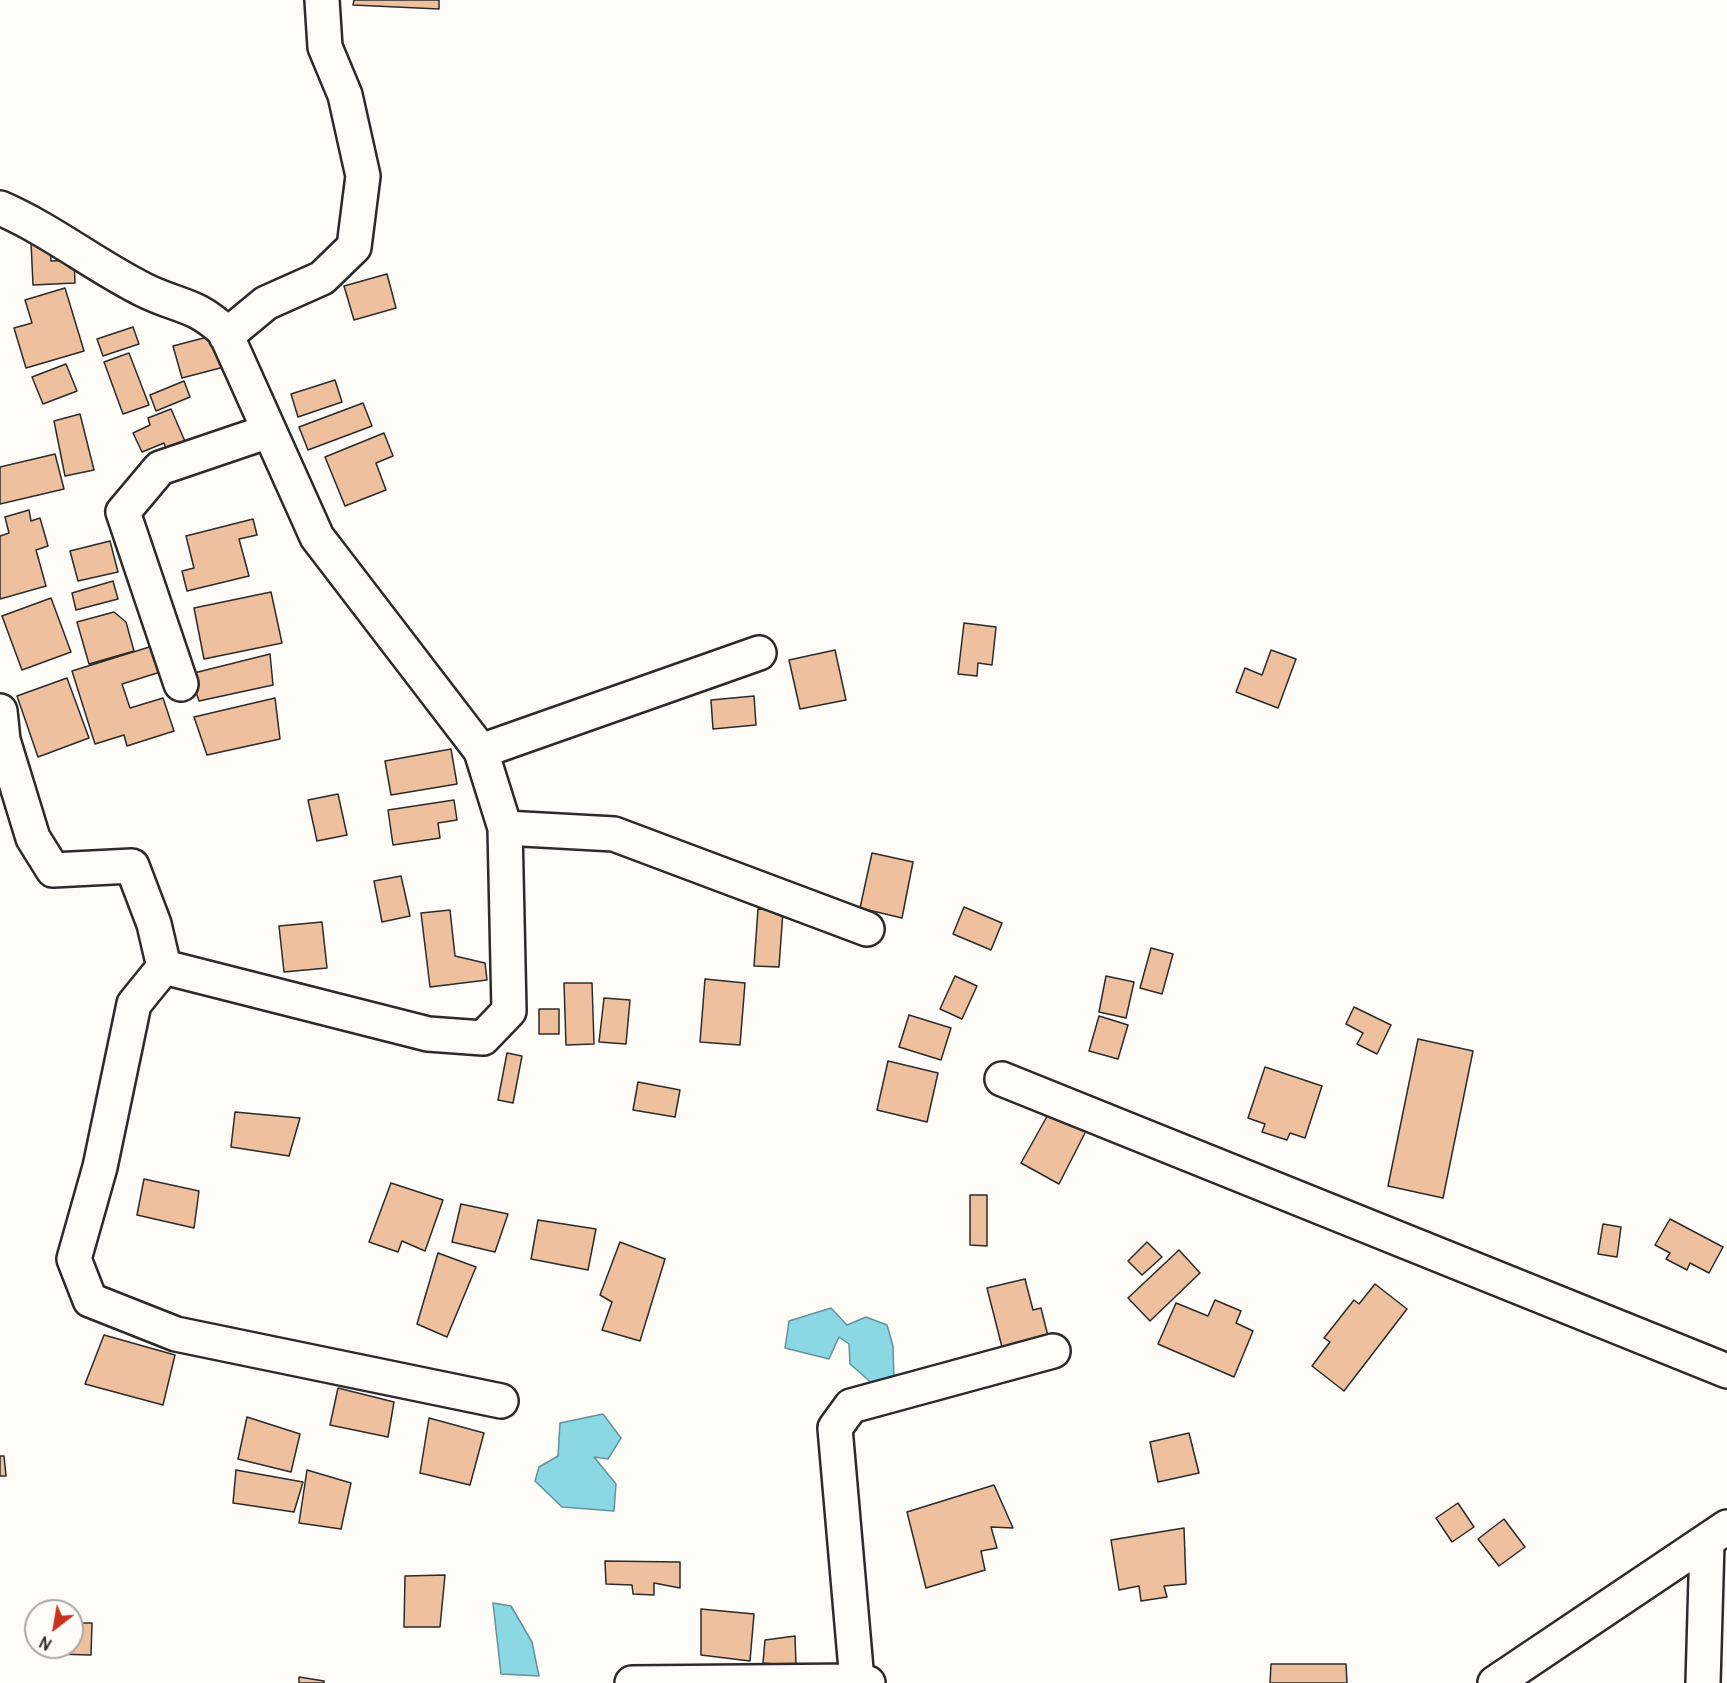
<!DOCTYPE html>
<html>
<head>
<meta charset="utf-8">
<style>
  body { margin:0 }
  #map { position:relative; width:1727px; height:1683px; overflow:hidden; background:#fdfcf7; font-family:Pangolin,sans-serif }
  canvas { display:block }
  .north { position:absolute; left:24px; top:1599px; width:60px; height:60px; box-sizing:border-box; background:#fdfcf7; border:2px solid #a9a8a5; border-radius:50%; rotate:211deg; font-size:16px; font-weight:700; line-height:24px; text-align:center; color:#2b2b2b }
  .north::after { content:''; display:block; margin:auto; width:21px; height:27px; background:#c8321e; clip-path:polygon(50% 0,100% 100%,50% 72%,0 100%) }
</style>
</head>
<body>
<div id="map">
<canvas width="1727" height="1683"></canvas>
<div class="north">N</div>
</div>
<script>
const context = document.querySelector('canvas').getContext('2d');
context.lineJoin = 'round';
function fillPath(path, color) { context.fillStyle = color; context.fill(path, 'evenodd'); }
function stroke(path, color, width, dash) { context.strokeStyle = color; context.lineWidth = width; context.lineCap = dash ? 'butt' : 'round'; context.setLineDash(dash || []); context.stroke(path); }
const water = new Path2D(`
  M 831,1308 L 847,1325 L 866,1317 L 887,1325 L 893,1346 L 894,1381 L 883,1393 L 850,1364 L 849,1344 L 839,1337 L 829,1359 L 785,1348 L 789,1321 Z
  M 603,1414 L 621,1438 L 608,1459 L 594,1457 L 616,1484 L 614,1511 L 562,1507 L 535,1481 L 539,1467 L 558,1456 L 560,1423 Z
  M 493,1603 L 511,1606 L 532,1642 L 539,1676 L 501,1674 Z`);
fillPath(water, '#89d8e4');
stroke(water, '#63939a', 1.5);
const building = new Path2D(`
  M 354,0 L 439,0 L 439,9 L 353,5 Z
  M 50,241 L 51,261 L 74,260 L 75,283 L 33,285 L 31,242 Z
  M 387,274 L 396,308 L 354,320 L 344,286 Z
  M 65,288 L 84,351 L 26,368 L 14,328 L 32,323 L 25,300 Z
  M 133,327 L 139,344 L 103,356 L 97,339 Z
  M 215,335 L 224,367 L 182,378 L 173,346 Z
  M 129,353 L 149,405 L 123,414 L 104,362 Z
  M 66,364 L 77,391 L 43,404 L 32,377 Z
  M 335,380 L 342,402 L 298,417 L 291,394 Z
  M 184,381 L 190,397 L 156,411 L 150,395 Z
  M 363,403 L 372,426 L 308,450 L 299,427 Z
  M 171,409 L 187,446 L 168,454 L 164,443 L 142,452 L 133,433 L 150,425 L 148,418 Z
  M 80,414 L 94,470 L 65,476 L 54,421 Z
  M 384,433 L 393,456 L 376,463 L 386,490 L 345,506 L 325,457 Z
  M 55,454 L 64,489 L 0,504 L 0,467 Z
  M 29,510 L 31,521 L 40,518 L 48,546 L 36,550 L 46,586 L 0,599 L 0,536 L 9,533 L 5,517 Z
  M 253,519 L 257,535 L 239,539 L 249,576 L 187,591 L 182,571 L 194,568 L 186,536 Z
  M 110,541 L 118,572 L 78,581 L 70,551 Z
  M 113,581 L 118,599 L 76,610 L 72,593 Z
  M 271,592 L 282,643 L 204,659 L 194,608 Z
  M 51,598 L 71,652 L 22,670 L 2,616 Z
  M 114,612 L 126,622 L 134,651 L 89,664 L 77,622 Z
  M 964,623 L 996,627 L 992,665 L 978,663 L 977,676 L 958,674 Z
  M 159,644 L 167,670 L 122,684 L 130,708 L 163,698 L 174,731 L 127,746 L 124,735 L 95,744 L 72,671 Z
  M 835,650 L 846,700 L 800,709 L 789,660 Z
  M 1271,650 L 1296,659 L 1278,708 L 1236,692 L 1245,668 L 1262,675 Z
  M 270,654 L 273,685 L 199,701 L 190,674 Z
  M 67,678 L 89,738 L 38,757 L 17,696 Z
  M 754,696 L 756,725 L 713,729 L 711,700 Z
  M 275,698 L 280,739 L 207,755 L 194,717 Z
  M 451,749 L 457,784 L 391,795 L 385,761 Z
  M 338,794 L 347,835 L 317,841 L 308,800 Z
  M 454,800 L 457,820 L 438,823 L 440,838 L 393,845 L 388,810 Z
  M 872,853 L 913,862 L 902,918 L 860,908 Z
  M 401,876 L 410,916 L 382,922 L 374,881 Z
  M 964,907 L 1002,923 L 991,950 L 953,934 Z
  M 758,909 L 783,911 L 779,967 L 754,966 Z
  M 450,910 L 455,956 L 485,963 L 487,980 L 430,987 L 421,913 Z
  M 322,922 L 327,968 L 284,972 L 279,926 Z
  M 1151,948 L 1173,954 L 1162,994 L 1140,988 Z
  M 955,976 L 977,986 L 962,1019 L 940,1009 Z
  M 1106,976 L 1134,982 L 1126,1018 L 1099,1012 Z
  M 705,979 L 745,983 L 740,1045 L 700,1042 Z
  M 564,983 L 592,983 L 594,1044 L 566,1045 Z
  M 604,998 L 630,1000 L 626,1044 L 599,1042 Z
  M 1354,1007 L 1391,1025 L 1377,1054 L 1357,1044 L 1363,1033 L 1346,1024 Z
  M 539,1009 L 559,1009 L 559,1034 L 539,1034 Z
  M 909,1015 L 951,1028 L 941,1060 L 899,1047 Z
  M 1099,1016 L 1128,1025 L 1118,1059 L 1089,1051 Z
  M 1418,1039 L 1473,1051 L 1443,1198 L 1388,1186 Z
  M 507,1053 L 522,1056 L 513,1103 L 498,1100 Z
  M 888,1061 L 938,1073 L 927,1122 L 877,1110 Z
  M 1265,1067 L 1322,1086 L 1305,1138 L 1290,1133 L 1287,1140 L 1262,1132 L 1265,1124 L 1248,1118 Z
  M 638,1082 L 680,1090 L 675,1117 L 633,1110 Z
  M 1050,1111 L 1086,1131 L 1059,1184 L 1021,1163 Z
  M 235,1112 L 300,1118 L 289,1156 L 231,1147 Z
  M 144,1179 L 199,1191 L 194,1228 L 137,1215 Z
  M 391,1183 L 443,1200 L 425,1251 L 402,1241 L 398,1252 L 369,1242 Z
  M 970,1195 L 987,1195 L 987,1246 L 970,1245 Z
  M 461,1204 L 508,1214 L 495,1252 L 452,1242 Z
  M 1670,1219 L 1723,1247 L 1709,1273 L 1690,1263 L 1687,1270 L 1666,1259 L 1670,1253 L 1655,1245 Z
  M 538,1220 L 596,1229 L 588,1270 L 531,1259 Z
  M 1603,1224 L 1621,1227 L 1617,1257 L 1598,1254 Z
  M 620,1242 L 665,1259 L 640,1341 L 602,1330 L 612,1302 L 600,1295 Z
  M 1147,1242 L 1162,1257 L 1142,1275 L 1128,1261 Z
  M 1179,1250 L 1200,1273 L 1150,1321 L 1128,1298 Z
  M 438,1253 L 476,1267 L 447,1337 L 417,1324 Z
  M 1025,1279 L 1033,1310 L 1041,1308 L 1048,1336 L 1002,1347 L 987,1288 Z
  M 1375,1284 L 1407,1309 L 1344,1391 L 1312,1366 L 1330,1342 L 1324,1338 L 1354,1300 L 1359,1304 Z
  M 1215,1300 L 1241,1311 L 1236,1323 L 1253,1331 L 1234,1377 L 1158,1344 L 1176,1303 L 1208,1316 Z
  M 104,1335 L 175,1355 L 163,1405 L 85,1384 Z
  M 338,1388 L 394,1402 L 388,1437 L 330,1425 Z
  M 247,1417 L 300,1434 L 291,1472 L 238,1459 Z
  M 429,1418 L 484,1433 L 470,1485 L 420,1473 Z
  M 1189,1433 L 1199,1473 L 1158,1482 L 1150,1442 Z
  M 0,1456 L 4,1456 L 6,1476 L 0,1476 Z
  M 236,1470 L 303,1482 L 294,1512 L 233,1503 Z
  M 307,1470 L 351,1483 L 341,1529 L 299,1523 Z
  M 994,1485 L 1013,1528 L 991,1527 L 997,1548 L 981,1551 L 985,1570 L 926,1588 L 907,1512 Z
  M 1458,1503 L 1474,1527 L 1452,1542 L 1436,1518 Z
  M 1504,1519 L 1525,1547 L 1499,1566 L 1478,1539 Z
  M 1184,1528 L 1186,1584 L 1164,1586 L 1167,1597 L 1141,1601 L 1139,1586 L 1119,1590 L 1111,1540 Z
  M 605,1561 L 680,1562 L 680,1588 L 654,1583 L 654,1595 L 633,1594 L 632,1585 L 606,1584 Z
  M 445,1575 L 440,1627 L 404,1627 L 405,1576 Z
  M 701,1609 L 754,1614 L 750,1661 L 701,1655 Z
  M 72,1623 L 92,1623 L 91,1655 L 55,1654 L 56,1647 L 72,1647 Z
  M 795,1636 L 796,1666 L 763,1663 L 765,1640 Z
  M 1271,1664 L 1346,1664 L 1347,1683 L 1270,1683 Z
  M 299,1677 L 324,1681 L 324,1683 L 299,1683 Z`);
fillPath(building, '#eec09e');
stroke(building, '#2b2b2b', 1.5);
const street = new Path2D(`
  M 0,208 C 51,230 94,265 144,290 C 178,307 195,303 225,332 L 317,537 L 481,751 L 505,828 L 509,1011 L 483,1038 L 428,1034 L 164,967
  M 226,336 L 266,303 L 322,278 L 354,247 L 363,176 L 345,95 L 325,47 L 322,0
  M 181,684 L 123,512 L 160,468 L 269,431
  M 0,711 L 3,740 L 33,838 L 53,870 L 132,866 L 154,924 L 164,967 L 134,1004 L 100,1167 L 74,1259 L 90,1300 L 176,1334 L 501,1401
  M 481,751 L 759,653
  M 505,828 L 614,834 L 867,929
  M 1002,1079 L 1727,1371
  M 857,1681 L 835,1428 L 851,1406 L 1053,1351
  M 632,1683 L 857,1681 L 868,1683
  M 1495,1683 L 1727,1527
  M 1703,1683 L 1707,1543`);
stroke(street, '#2b2b2b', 38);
stroke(street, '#fdfcf7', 33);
</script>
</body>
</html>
